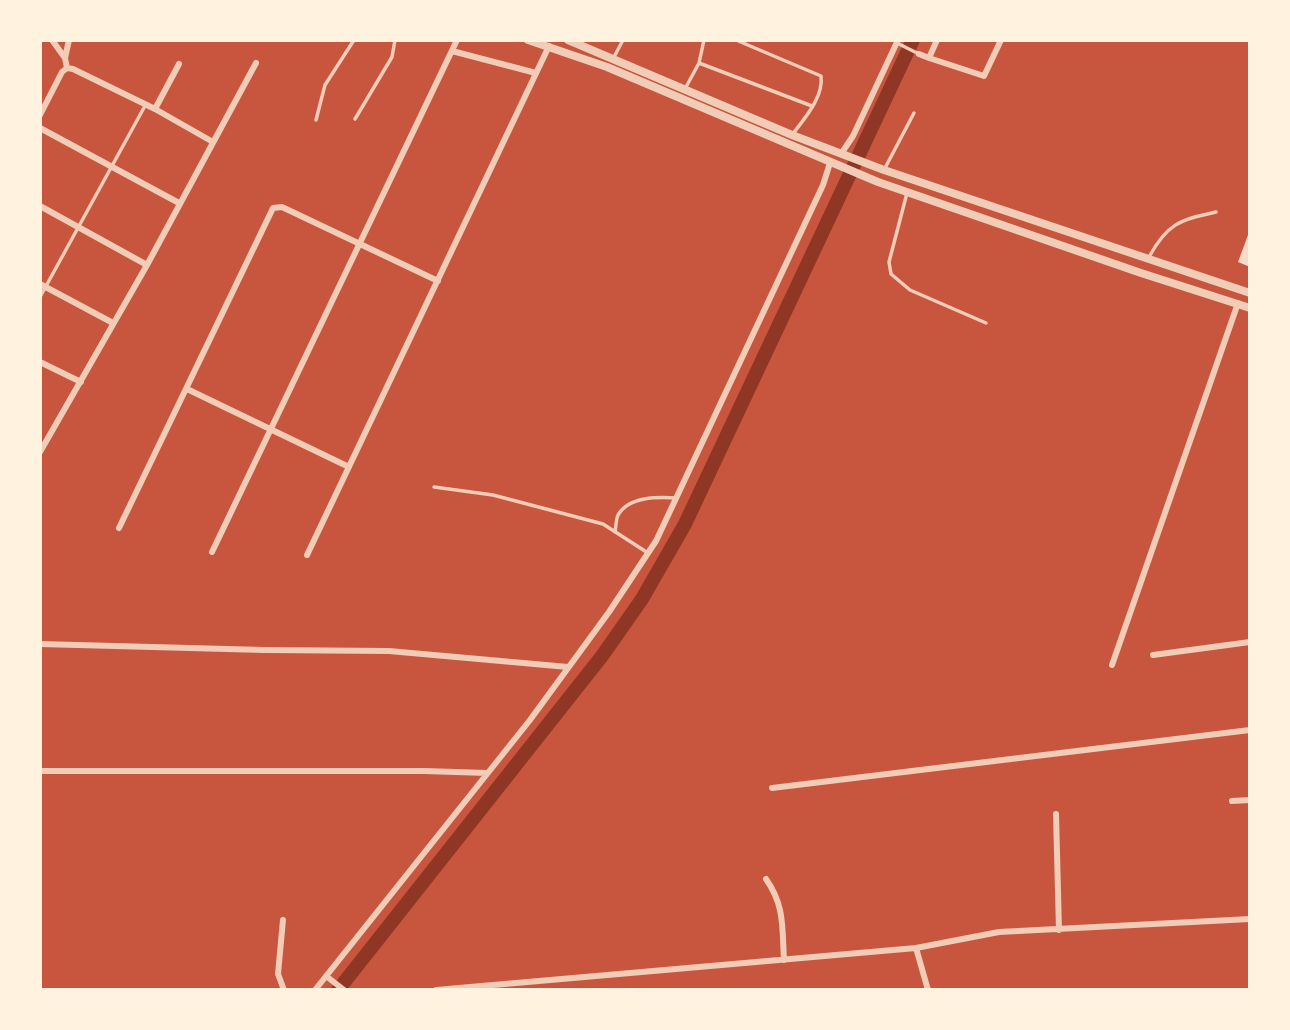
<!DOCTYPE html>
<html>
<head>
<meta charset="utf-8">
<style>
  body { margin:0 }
  #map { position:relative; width:1290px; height:1030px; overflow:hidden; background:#c8553d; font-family:Manrope,sans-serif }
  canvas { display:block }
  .frame { position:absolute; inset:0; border:42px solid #fff3e0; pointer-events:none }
</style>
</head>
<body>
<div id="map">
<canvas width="1290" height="1030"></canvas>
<div class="frame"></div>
</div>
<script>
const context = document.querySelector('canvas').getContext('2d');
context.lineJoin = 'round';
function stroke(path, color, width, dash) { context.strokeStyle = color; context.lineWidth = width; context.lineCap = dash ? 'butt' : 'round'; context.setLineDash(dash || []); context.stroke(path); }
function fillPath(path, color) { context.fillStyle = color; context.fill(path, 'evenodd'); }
stroke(new Path2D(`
  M 338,990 L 602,656 L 642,599 L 685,524 L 913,40`), '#8f3625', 14);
fillPath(new Path2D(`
  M 1248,235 L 1250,236 L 1250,267 L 1238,262 Z`), '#f7dbc8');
stroke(new Path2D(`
  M 736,40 L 821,76 C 824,97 804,119 792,135
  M 897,43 L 919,54
  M 614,57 L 623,40
  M 699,63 L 812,106
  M 686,87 L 699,63 L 704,40
  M 355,119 L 392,57 L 395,40
  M 316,120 L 325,85 L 354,40
  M 885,168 L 914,113
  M 907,193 L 889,262 L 891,274 L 910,290 L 986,323
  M 1149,257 C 1167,224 1179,220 1216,212
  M 40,297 L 146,104
  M 434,487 L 493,495 L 603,524 L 648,553
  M 615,532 C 616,527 616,519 618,515 C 629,496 658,497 676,498`), '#f1ccb7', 3.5);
stroke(new Path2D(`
  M 52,40 L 65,58
  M 452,51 L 536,73
  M 919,54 L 929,58 L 937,40
  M 929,58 L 984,76 L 1001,40
  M 67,68 L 65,58 L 69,40
  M 155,109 L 179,64
  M 40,115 L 62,72 L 67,68 L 73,69 L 155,109 L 213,142
  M 40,128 L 179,203
  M 841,154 L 853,136 L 898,40
  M 40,206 L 147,265
  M 40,284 L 113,323
  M 40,362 L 81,382
  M 187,389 L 349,467
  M 40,452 L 147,265 L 256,63
  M 119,528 L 273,208 L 282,207 L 438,281
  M 212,552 L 457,40
  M 307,555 L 549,46
  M 40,644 L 264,650 L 389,651 L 568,667
  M 1153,655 L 1250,642
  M 1112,665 L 1238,303
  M 40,771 L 424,771 L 487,773
  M 772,788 L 1250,730
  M 1232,801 L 1250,800
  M 1056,814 L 1059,930
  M 766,879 C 785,906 782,928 784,960
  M 283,920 L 278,974 L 284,990
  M 916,948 L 928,990
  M 326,976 L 344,990
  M 315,990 L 530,720 L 609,612 L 656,541 L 823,185 L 830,163
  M 436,990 L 916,948 L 999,932 L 1250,919`), '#f1ccb7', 6);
stroke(new Path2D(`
  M 528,40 L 607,67 L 878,182 L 1141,273 L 1250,308
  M 568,40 L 792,135 L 884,170 L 1250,293`), '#f1ccb7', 8);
</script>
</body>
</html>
